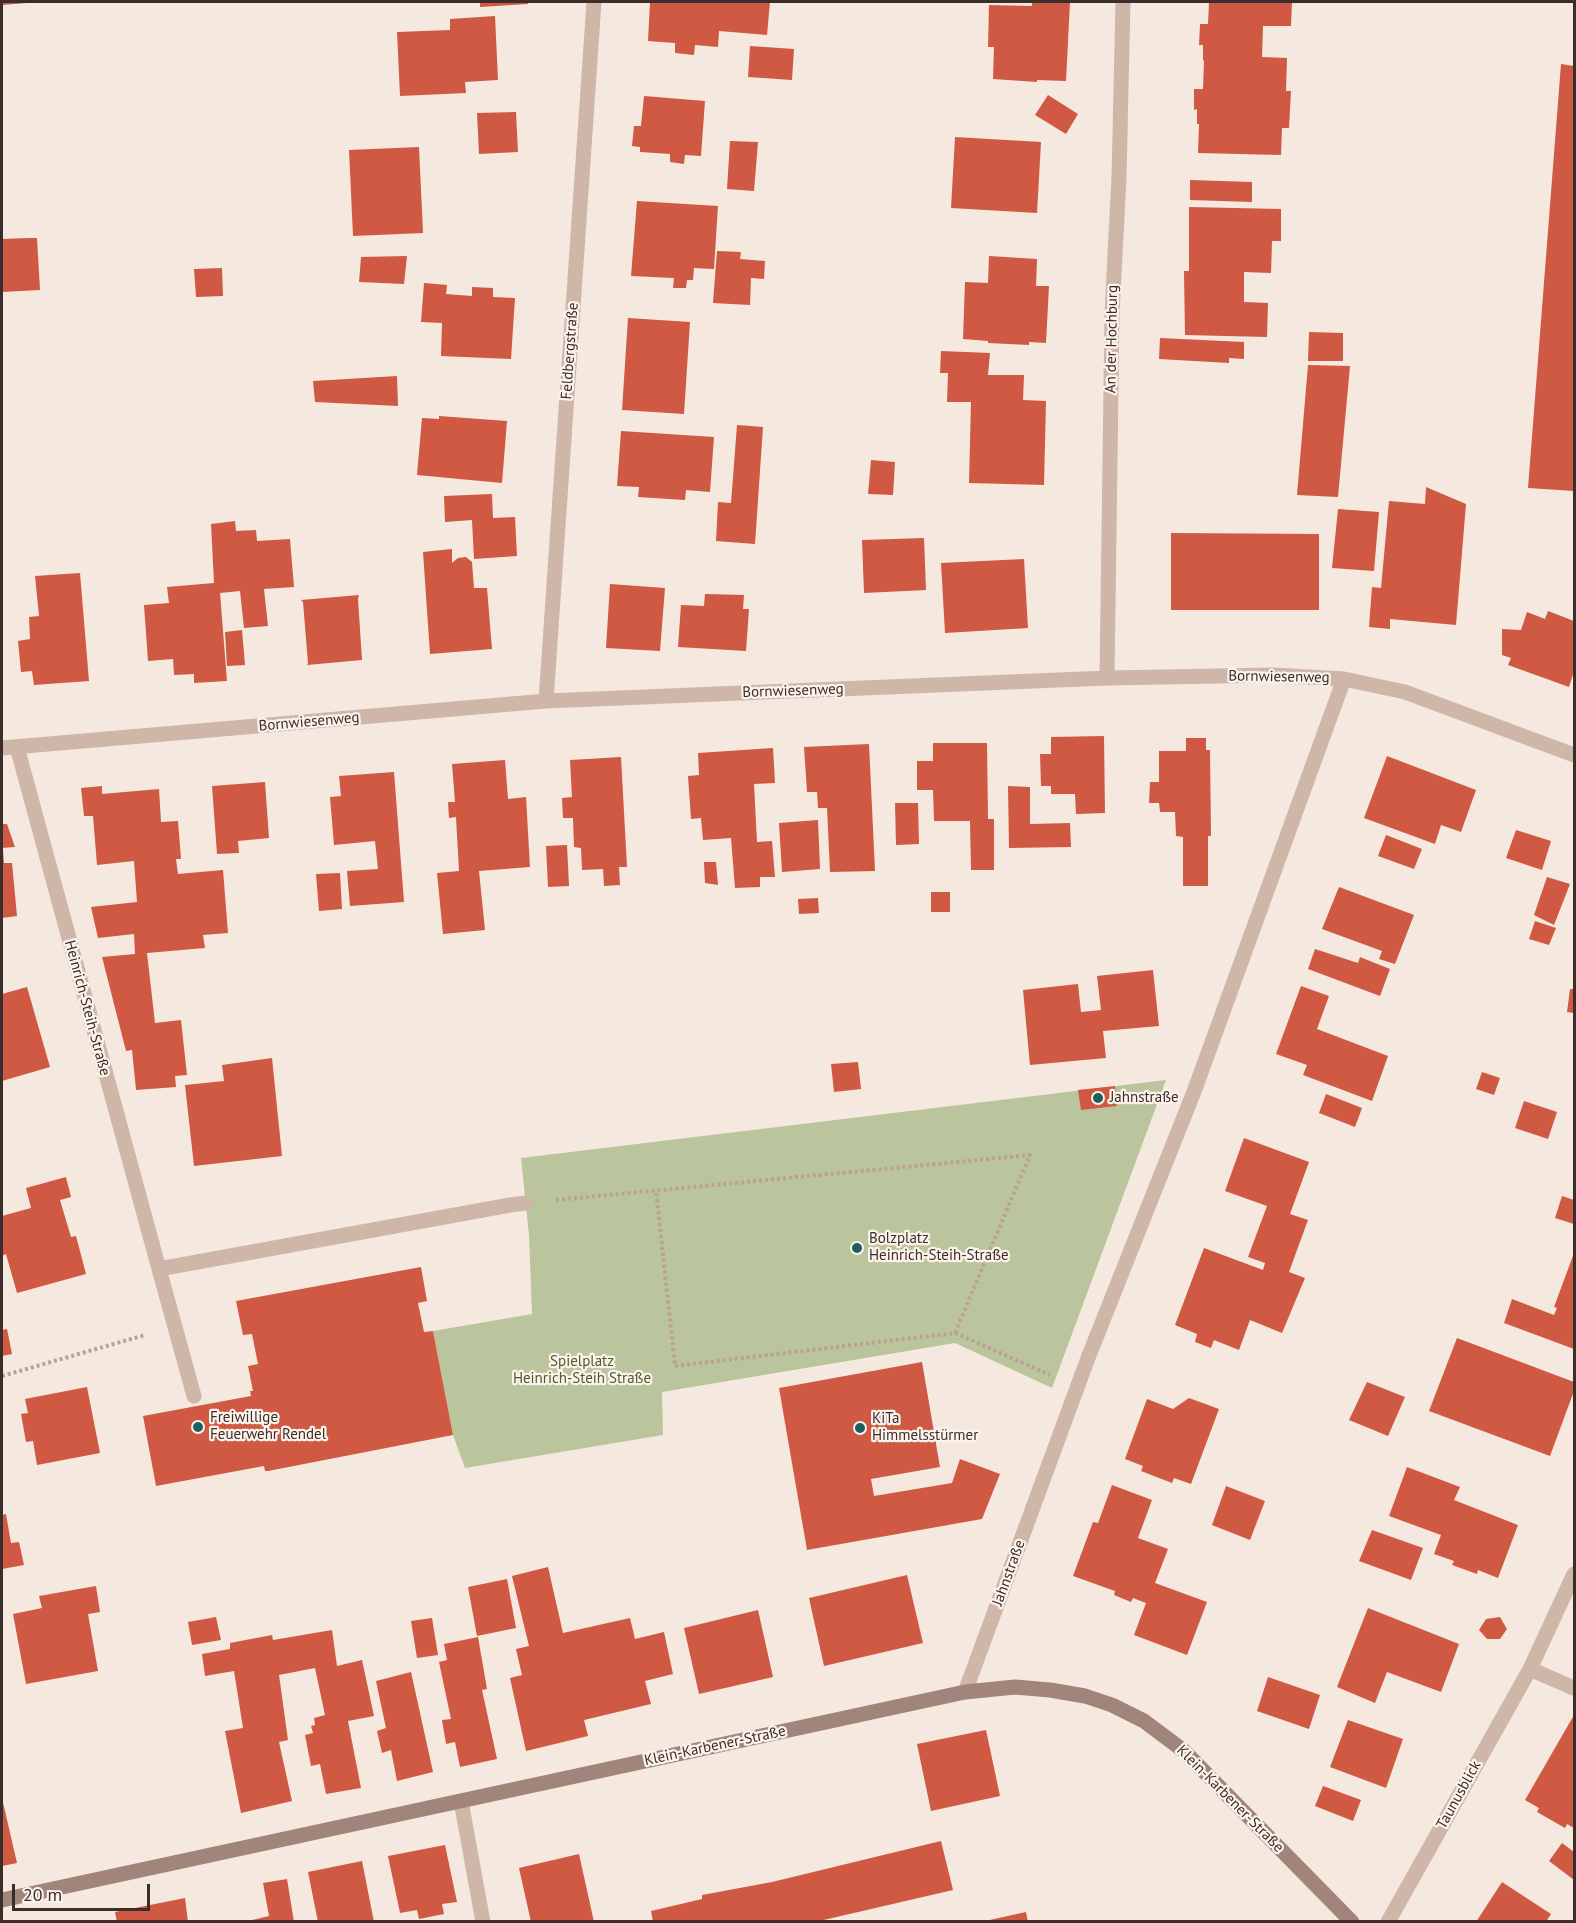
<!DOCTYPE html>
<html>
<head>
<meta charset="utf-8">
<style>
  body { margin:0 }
  #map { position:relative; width:1576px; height:1923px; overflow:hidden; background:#f5e8df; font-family:"PT Sans",sans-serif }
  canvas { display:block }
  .frame { position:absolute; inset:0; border:3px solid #3b2d29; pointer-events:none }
  .scale { position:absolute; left:12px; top:1884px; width:138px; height:27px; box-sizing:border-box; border:3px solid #3b2d29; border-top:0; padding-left:8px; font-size:18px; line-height:21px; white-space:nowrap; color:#3b2d29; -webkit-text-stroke:4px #fbf3ec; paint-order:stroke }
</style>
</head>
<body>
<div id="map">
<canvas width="1576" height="1923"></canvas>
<div class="frame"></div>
<div class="scale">20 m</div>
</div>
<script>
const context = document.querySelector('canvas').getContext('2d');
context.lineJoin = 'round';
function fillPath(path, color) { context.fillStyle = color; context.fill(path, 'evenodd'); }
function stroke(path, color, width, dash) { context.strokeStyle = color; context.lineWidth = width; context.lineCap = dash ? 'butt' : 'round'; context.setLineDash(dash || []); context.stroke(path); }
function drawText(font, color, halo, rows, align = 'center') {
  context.font = font + ' "PT Sans",sans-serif'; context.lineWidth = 4.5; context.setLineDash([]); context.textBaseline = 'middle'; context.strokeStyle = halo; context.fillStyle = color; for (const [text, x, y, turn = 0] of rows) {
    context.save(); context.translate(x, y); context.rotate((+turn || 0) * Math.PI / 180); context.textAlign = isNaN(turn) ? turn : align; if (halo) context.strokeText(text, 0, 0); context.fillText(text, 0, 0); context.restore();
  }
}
fillPath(new Path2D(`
  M 1166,1080 L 1052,1388 L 955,1343 L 662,1392 L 663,1435 L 465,1468 L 453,1435 L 433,1331 L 532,1314 L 529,1235 L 521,1158 Z`), '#bbc59d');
fillPath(new Path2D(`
  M 2,2 L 27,2 L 27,3 L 2,5 Z
  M 480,2 L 528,2 L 528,4 L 480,7 Z
  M 650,2 L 770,2 L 767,35 L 719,31 L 718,47 L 695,45 L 694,55 L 675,53 L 675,43 L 648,41 Z
  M 1032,2 L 1070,2 L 1066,81 L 1037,80 L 1037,82 L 993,79 L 994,47 L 988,47 L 989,5 L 1032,6 Z
  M 1209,2 L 1292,2 L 1291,26 L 1263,26 L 1262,57 L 1287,58 L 1286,91 L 1291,91 L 1289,128 L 1282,128 L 1281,155 L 1198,153 L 1199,124 L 1197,124 L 1197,109 L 1194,110 L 1194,89 L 1203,89 L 1204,61 L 1203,60 L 1203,45 L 1199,45 L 1200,24 L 1208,24 Z
  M 495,16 L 498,80 L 465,82 L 466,93 L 400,96 L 397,32 L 450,30 L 450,19 Z
  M 750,46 L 794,49 L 792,80 L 748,77 Z
  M 1561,64 L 1574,66 L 1574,491 L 1528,488 Z
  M 1048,95 L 1078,114 L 1066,134 L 1035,115 Z
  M 644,96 L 705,101 L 701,156 L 685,155 L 684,164 L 670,162 L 670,154 L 640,152 L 640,147 L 632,146 L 634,126 L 641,126 Z
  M 516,112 L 518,152 L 479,154 L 477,113 Z
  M 955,137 L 1041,142 L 1037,213 L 951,208 Z
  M 730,141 L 758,142 L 754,191 L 727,189 Z
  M 419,147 L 423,233 L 353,236 L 349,150 Z
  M 1190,180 L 1252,182 L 1252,202 L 1190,200 Z
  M 637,201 L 718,206 L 714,269 L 694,268 L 693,280 L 687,280 L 686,288 L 673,288 L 674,278 L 631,276 Z
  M 1189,207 L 1281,209 L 1281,241 L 1272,241 L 1271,273 L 1244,272 L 1244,302 L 1268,303 L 1267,337 L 1185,335 L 1184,271 L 1189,271 Z
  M 29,238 L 37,238 L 40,290 L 2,292 L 2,239 Z
  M 717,251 L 741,252 L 740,259 L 765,261 L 764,279 L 751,278 L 750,305 L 713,303 Z
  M 407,256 L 404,284 L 359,282 L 361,257 Z
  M 989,256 L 1037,259 L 1036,286 L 1049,286 L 1046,343 L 1029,342 L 1029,345 L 988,343 L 988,341 L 963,339 L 965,282 L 988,283 Z
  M 222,268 L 223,296 L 196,297 L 194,269 Z
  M 424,283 L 447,285 L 446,294 L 472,296 L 472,287 L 493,288 L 493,297 L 515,298 L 511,359 L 441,356 L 442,323 L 421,322 Z
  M 628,318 L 690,322 L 684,414 L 622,410 Z
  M 1309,332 L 1343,333 L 1343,361 L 1308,361 Z
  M 1160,338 L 1244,342 L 1244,359 L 1229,358 L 1229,363 L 1159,359 Z
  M 941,351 L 990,353 L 988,375 L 1024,375 L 1023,400 L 1046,401 L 1044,485 L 969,483 L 971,402 L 947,402 L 948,373 L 940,373 Z
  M 1308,365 L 1350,366 L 1338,497 L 1297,495 Z
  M 397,376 L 398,406 L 315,402 L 313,381 Z
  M 439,416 L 507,421 L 502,483 L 417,475 L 422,418 L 439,419 Z
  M 737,425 L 763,427 L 755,544 L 716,541 L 718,502 L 731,503 Z
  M 621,431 L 714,437 L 710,492 L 686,490 L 685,500 L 638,497 L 639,487 L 617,486 Z
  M 871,460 L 895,462 L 893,495 L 868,494 Z
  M 1426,487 L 1466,504 L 1456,625 L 1390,619 L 1390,629 L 1369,627 L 1372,587 L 1381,588 L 1389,501 L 1425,504 Z
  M 492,494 L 493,518 L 515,517 L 517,556 L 474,559 L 472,520 L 445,522 L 444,496 Z
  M 1338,509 L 1379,512 L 1374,571 L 1332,568 Z
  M 235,521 L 236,531 L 256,530 L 257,541 L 290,539 L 294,587 L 264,589 L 268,626 L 244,628 L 240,591 L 220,593 L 227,681 L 194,683 L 194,674 L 174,675 L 173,659 L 148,661 L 144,605 L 169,603 L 167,587 L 214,583 L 211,524 Z
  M 1171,533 L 1319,534 L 1319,610 L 1171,610 Z
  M 924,538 L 926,590 L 864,593 L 862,540 Z
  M 452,549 L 452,563 L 458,558 L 466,557 L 472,562 L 474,588 L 487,588 L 492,649 L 430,654 L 423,552 Z
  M 1024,559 L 1028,628 L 945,633 L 941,563 Z
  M 80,573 L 89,681 L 34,685 L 32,671 L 21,672 L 18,641 L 30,639 L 29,617 L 39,616 L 35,576 Z
  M 610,584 L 665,588 L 660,651 L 606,648 Z
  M 705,594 L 744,595 L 743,609 L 749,609 L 746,651 L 678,647 L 681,605 L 704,606 Z
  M 359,595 L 358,599 L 362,660 L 307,665 L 308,663 L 303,602 L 301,600 Z
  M 1548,611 L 1574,621 L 1574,671 L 1569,687 L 1508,665 L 1511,658 L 1502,655 L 1502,629 L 1521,630 L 1527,612 L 1545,619 Z
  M 242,630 L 245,665 L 227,666 L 225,632 Z
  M 1104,736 L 1105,813 L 1076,814 L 1075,794 L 1051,794 L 1051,786 L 1041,786 L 1040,754 L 1051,754 L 1051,737 Z
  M 1186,738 L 1206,738 L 1206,750 L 1210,750 L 1211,836 L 1208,836 L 1208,886 L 1183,886 L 1183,837 L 1176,836 L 1175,812 L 1160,812 L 1159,803 L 1149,803 L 1150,782 L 1159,782 L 1159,751 L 1186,751 Z
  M 933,743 L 987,743 L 988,819 L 994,819 L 994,870 L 971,870 L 970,821 L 934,821 L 933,790 L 917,790 L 917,761 L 933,761 Z
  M 869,744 L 875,871 L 830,872 L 827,808 L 818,808 L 817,792 L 807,792 L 804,747 Z
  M 773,748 L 775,783 L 754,784 L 757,842 L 772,841 L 775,877 L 760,877 L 760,887 L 735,888 L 731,838 L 703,840 L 701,818 L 691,819 L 688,776 L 699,775 L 698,753 Z
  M 1387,756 L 1476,790 L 1461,832 L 1441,825 L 1435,844 L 1364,818 Z
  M 621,757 L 627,867 L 619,867 L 620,885 L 604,886 L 603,869 L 582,870 L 581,848 L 574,847 L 573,818 L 563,818 L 562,798 L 572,797 L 570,760 Z
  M 505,760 L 508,799 L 526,797 L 530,867 L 479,871 L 485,930 L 443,934 L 437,873 L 459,871 L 456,817 L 449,818 L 448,802 L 455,802 L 452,764 Z
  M 394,772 L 404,902 L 350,906 L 347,871 L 378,869 L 375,841 L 334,845 L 330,797 L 341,796 L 339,776 Z
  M 265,782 L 269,838 L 238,841 L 239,853 L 217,854 L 212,786 Z
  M 102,786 L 102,794 L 159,789 L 161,822 L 178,821 L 181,859 L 176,859 L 178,874 L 223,870 L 228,933 L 203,935 L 205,948 L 147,953 L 155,1023 L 181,1020 L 187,1075 L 175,1076 L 176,1087 L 136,1090 L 132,1050 L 126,1051 L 102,957 L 135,954 L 134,934 L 98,938 L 91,907 L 137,902 L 134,861 L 97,865 L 93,816 L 84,816 L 81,788 Z
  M 1008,786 L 1030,787 L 1030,824 L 1070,823 L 1071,847 L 1009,848 Z
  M 895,803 L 918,803 L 919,844 L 896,845 Z
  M 818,820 L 820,869 L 782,872 L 779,823 Z
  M 2,824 L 7,824 L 15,847 L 2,848 Z
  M 1516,830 L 1551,841 L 1542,870 L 1506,858 Z
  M 1386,835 L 1422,849 L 1414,869 L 1378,856 Z
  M 567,845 L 569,886 L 548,887 L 546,846 Z
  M 2,850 L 3,850 L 4,863 L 12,863 L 17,916 L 2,918 Z
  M 704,862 L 716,862 L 718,885 L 705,883 Z
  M 340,873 L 342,909 L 319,911 L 316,874 Z
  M 1547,877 L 1570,884 L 1554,925 L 1534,915 Z
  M 1339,887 L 1414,915 L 1395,964 L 1379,959 L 1382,951 L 1322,929 Z
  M 931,892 L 950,892 L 950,912 L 931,912 Z
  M 818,898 L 819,913 L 799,914 L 798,899 Z
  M 1535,921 L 1556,928 L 1549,945 L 1529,939 Z
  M 1315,949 L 1358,963 L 1360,957 L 1390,969 L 1380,996 L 1308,969 Z
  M 1153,970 L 1159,1026 L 1103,1031 L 1106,1058 L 1030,1065 L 1023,990 L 1078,984 L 1081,1012 L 1101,1010 L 1097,976 Z
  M 1301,986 L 1329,996 L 1317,1029 L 1388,1056 L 1372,1101 L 1303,1075 L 1307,1065 L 1276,1054 Z
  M 27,987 L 50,1067 L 2,1081 L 2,994 Z
  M 1570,989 L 1574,989 L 1574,1013 L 1567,1012 Z
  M 272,1058 L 282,1156 L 194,1166 L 185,1085 L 224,1081 L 222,1065 Z
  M 858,1062 L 861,1089 L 834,1092 L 831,1064 Z
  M 1482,1072 L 1500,1078 L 1494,1095 L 1476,1089 Z
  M 1115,1086 L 1117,1106 L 1081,1110 L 1078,1090 Z
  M 1326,1094 L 1362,1108 L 1355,1127 L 1319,1113 Z
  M 1524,1101 L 1557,1112 L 1548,1139 L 1515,1128 Z
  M 1244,1138 L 1309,1162 L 1290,1214 L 1308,1220 L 1289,1272 L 1305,1278 L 1282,1333 L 1250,1320 L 1239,1350 L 1214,1340 L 1211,1348 L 1195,1342 L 1197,1334 L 1175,1325 L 1204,1248 L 1263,1270 L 1265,1263 L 1248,1257 L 1267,1206 L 1225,1191 Z
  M 66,1177 L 71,1197 L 60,1200 L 71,1237 L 76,1236 L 86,1274 L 17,1293 L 6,1254 L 2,1256 L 2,1216 L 31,1208 L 26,1188 Z
  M 1562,1196 L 1574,1200 L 1574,1224 L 1555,1218 Z
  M 1574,1253 L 1574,1349 L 1504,1323 L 1512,1299 L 1554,1315 L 1557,1308 L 1554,1307 Z
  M 421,1267 L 427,1301 L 418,1303 L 424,1332 L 433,1331 L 453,1435 L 268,1471 L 265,1471 L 264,1466 L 156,1486 L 143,1416 L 251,1396 L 250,1391 L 253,1391 L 248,1366 L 258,1364 L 252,1334 L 243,1335 L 236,1301 Z
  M 7,1329 L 12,1354 L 2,1356 L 2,1330 Z
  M 1457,1338 L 1574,1382 L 1574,1391 L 1550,1456 L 1429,1411 Z
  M 922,1362 L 940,1467 L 871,1479 L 874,1496 L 952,1483 L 960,1459 L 1000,1474 L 982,1519 L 807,1550 L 779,1388 Z
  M 1367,1382 L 1405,1397 L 1388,1436 L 1349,1420 Z
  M 87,1387 L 100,1453 L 37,1465 L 33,1441 L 26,1442 L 21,1414 L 28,1413 L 25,1399 Z
  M 1189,1398 L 1219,1409 L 1191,1484 L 1174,1478 L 1172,1483 L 1141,1471 L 1143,1466 L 1125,1459 L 1147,1399 L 1173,1409 Z
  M 1407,1467 L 1460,1487 L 1454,1500 L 1518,1525 L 1498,1578 L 1478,1570 L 1477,1574 L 1452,1565 L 1454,1561 L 1434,1554 L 1441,1535 L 1389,1516 Z
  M 1112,1485 L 1152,1500 L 1138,1538 L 1168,1549 L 1155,1583 L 1207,1602 L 1187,1655 L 1134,1635 L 1146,1603 L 1133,1598 L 1131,1602 L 1114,1595 L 1115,1591 L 1073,1576 L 1093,1522 L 1098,1523 Z
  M 1226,1486 L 1265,1501 L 1250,1540 L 1212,1525 Z
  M 6,1514 L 11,1543 L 19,1542 L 24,1565 L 2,1569 L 2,1515 Z
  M 1372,1530 L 1423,1548 L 1411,1580 L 1359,1561 Z
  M 548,1567 L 563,1633 L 630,1618 L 635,1639 L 664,1632 L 673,1674 L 645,1681 L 651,1704 L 584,1720 L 588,1736 L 526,1751 L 510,1678 L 522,1675 L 516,1649 L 529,1646 L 512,1576 Z
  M 907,1575 L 923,1643 L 824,1666 L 809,1598 Z
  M 507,1579 L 516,1628 L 477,1636 L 468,1587 Z
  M 96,1586 L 100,1612 L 88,1614 L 98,1671 L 26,1684 L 13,1614 L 42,1608 L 39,1596 Z
  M 1368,1608 L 1459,1644 L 1441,1692 L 1387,1672 L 1375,1703 L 1337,1687 Z
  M 758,1610 L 773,1677 L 699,1694 L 684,1628 Z
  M 216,1617 L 221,1640 L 192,1645 L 188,1622 Z
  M 1500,1617 L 1507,1629 L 1500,1639 L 1487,1639 L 1479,1630 L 1486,1619 Z
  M 432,1618 L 438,1655 L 417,1658 L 411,1621 Z
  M 332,1630 L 337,1666 L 362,1660 L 374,1716 L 348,1721 L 361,1788 L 326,1794 L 320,1764 L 311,1766 L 305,1735 L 313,1733 L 311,1726 L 315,1725 L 314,1718 L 325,1715 L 315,1668 L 279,1675 L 288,1740 L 279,1742 L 292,1801 L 241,1813 L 225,1731 L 243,1728 L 234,1671 L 205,1676 L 202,1654 L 230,1649 L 230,1643 L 272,1635 L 273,1640 Z
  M 478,1637 L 487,1689 L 482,1690 L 497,1759 L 460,1767 L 455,1742 L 446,1744 L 442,1720 L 451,1719 L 439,1662 L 447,1660 L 444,1644 Z
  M 411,1672 L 433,1772 L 397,1781 L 391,1750 L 382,1753 L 377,1731 L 386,1728 L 376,1681 Z
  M 1268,1677 L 1320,1695 L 1309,1729 L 1257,1711 Z
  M 1574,1715 L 1574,1828 L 1567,1824 L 1565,1828 L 1537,1812 L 1539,1808 L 1525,1800 Z
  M 1348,1720 L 1403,1739 L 1386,1788 L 1330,1767 Z
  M 986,1730 L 1000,1796 L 931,1811 L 917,1744 Z
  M 1323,1786 L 1361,1800 L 1353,1821 L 1315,1806 Z
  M 2,1798 L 17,1863 L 2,1866 Z
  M 941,1841 L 953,1890 L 815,1922 L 653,1922 L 651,1911 L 702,1899 L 702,1895 L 772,1882 Z
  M 1562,1843 L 1574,1852 L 1574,1880 L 1549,1861 Z
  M 445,1845 L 457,1902 L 442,1904 L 444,1914 L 419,1919 L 417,1910 L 400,1913 L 388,1856 Z
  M 579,1854 L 594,1922 L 531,1922 L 519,1868 Z
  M 362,1861 L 374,1922 L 318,1922 L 308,1872 Z
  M 287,1879 L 294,1922 L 244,1922 L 269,1916 L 263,1883 Z
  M 1502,1882 L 1551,1914 L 1546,1922 L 1476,1922 Z
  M 185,1898 L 188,1922 L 117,1922 L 115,1912 Z
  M 1026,1912 L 1028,1922 L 985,1922 L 985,1921 Z`), '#cf5942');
stroke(new Path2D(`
  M 556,1200 L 1030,1155 L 955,1333 L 675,1366 L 656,1190
  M 955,1333 L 1050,1375
  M 2,1376 L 145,1335`), '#baa193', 4, [3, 3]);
stroke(new Path2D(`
  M 1107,678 L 1112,314 L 1119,177 L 1123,2
  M 546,701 L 594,2
  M 17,747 L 159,1269 L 510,1205 L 526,1203
  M 2,748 L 546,701 L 1107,678 L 1274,675 L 1344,679 L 1405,692 L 1574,755
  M 159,1269 L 194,1396
  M 1530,1669 L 1574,1688
  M 965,1692 L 1088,1358 L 1195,1089 L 1344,679
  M 461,1801 L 483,1922
  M 1388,1922 L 1530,1669 L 1574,1574`), '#ceb7a9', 15);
stroke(new Path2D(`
  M 2,1900 L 965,1692 L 1015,1687 L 1050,1690 L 1085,1696 L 1112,1705 L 1144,1721 L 1184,1751 L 1352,1922`), '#a2857a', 15);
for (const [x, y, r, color] of [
  [1098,1098,6,"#1b605f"],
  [857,1248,6,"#1b605f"],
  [198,1427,6,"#1b605f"],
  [860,1428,6,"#1b605f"]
]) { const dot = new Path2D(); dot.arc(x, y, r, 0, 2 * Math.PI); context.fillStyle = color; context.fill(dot); stroke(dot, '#fbf3ec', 2); }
drawText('15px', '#3b2d29', '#fbf3ec', [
  ["An der Hochburg",1112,339,-89],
  ["Feldbergstraße",570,351,-86],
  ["Bornwiesenweg",1279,677,1],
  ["Bornwiesenweg",793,691,-2],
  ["Bornwiesenweg",309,722,-5],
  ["Heinrich-Steih-Straße",87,1008,75],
  ["Jahnstraße",1009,1573,-70],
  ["Klein-Karbener-Straße",715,1746,-12],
  ["Taunusblick",1459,1795,-61],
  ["Klein-Karbener-Straße",1230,1799,45]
]);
drawText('15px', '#3b2d29', '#fbf3ec', [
  ["Jahnstraße",1110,1098],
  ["Bolzplatz",869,1239],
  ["Heinrich-Steih-Straße",869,1256],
  ["Freiwillige",210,1418],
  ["Feuerwehr Rendel",210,1435],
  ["KiTa",872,1419],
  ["Himmelsstürmer",872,1436]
], 'left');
drawText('15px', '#4d5b2b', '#fbf3ec', [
  ["Spielplatz",582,1362],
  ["Heinrich-Steih Straße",582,1379]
]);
</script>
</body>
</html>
